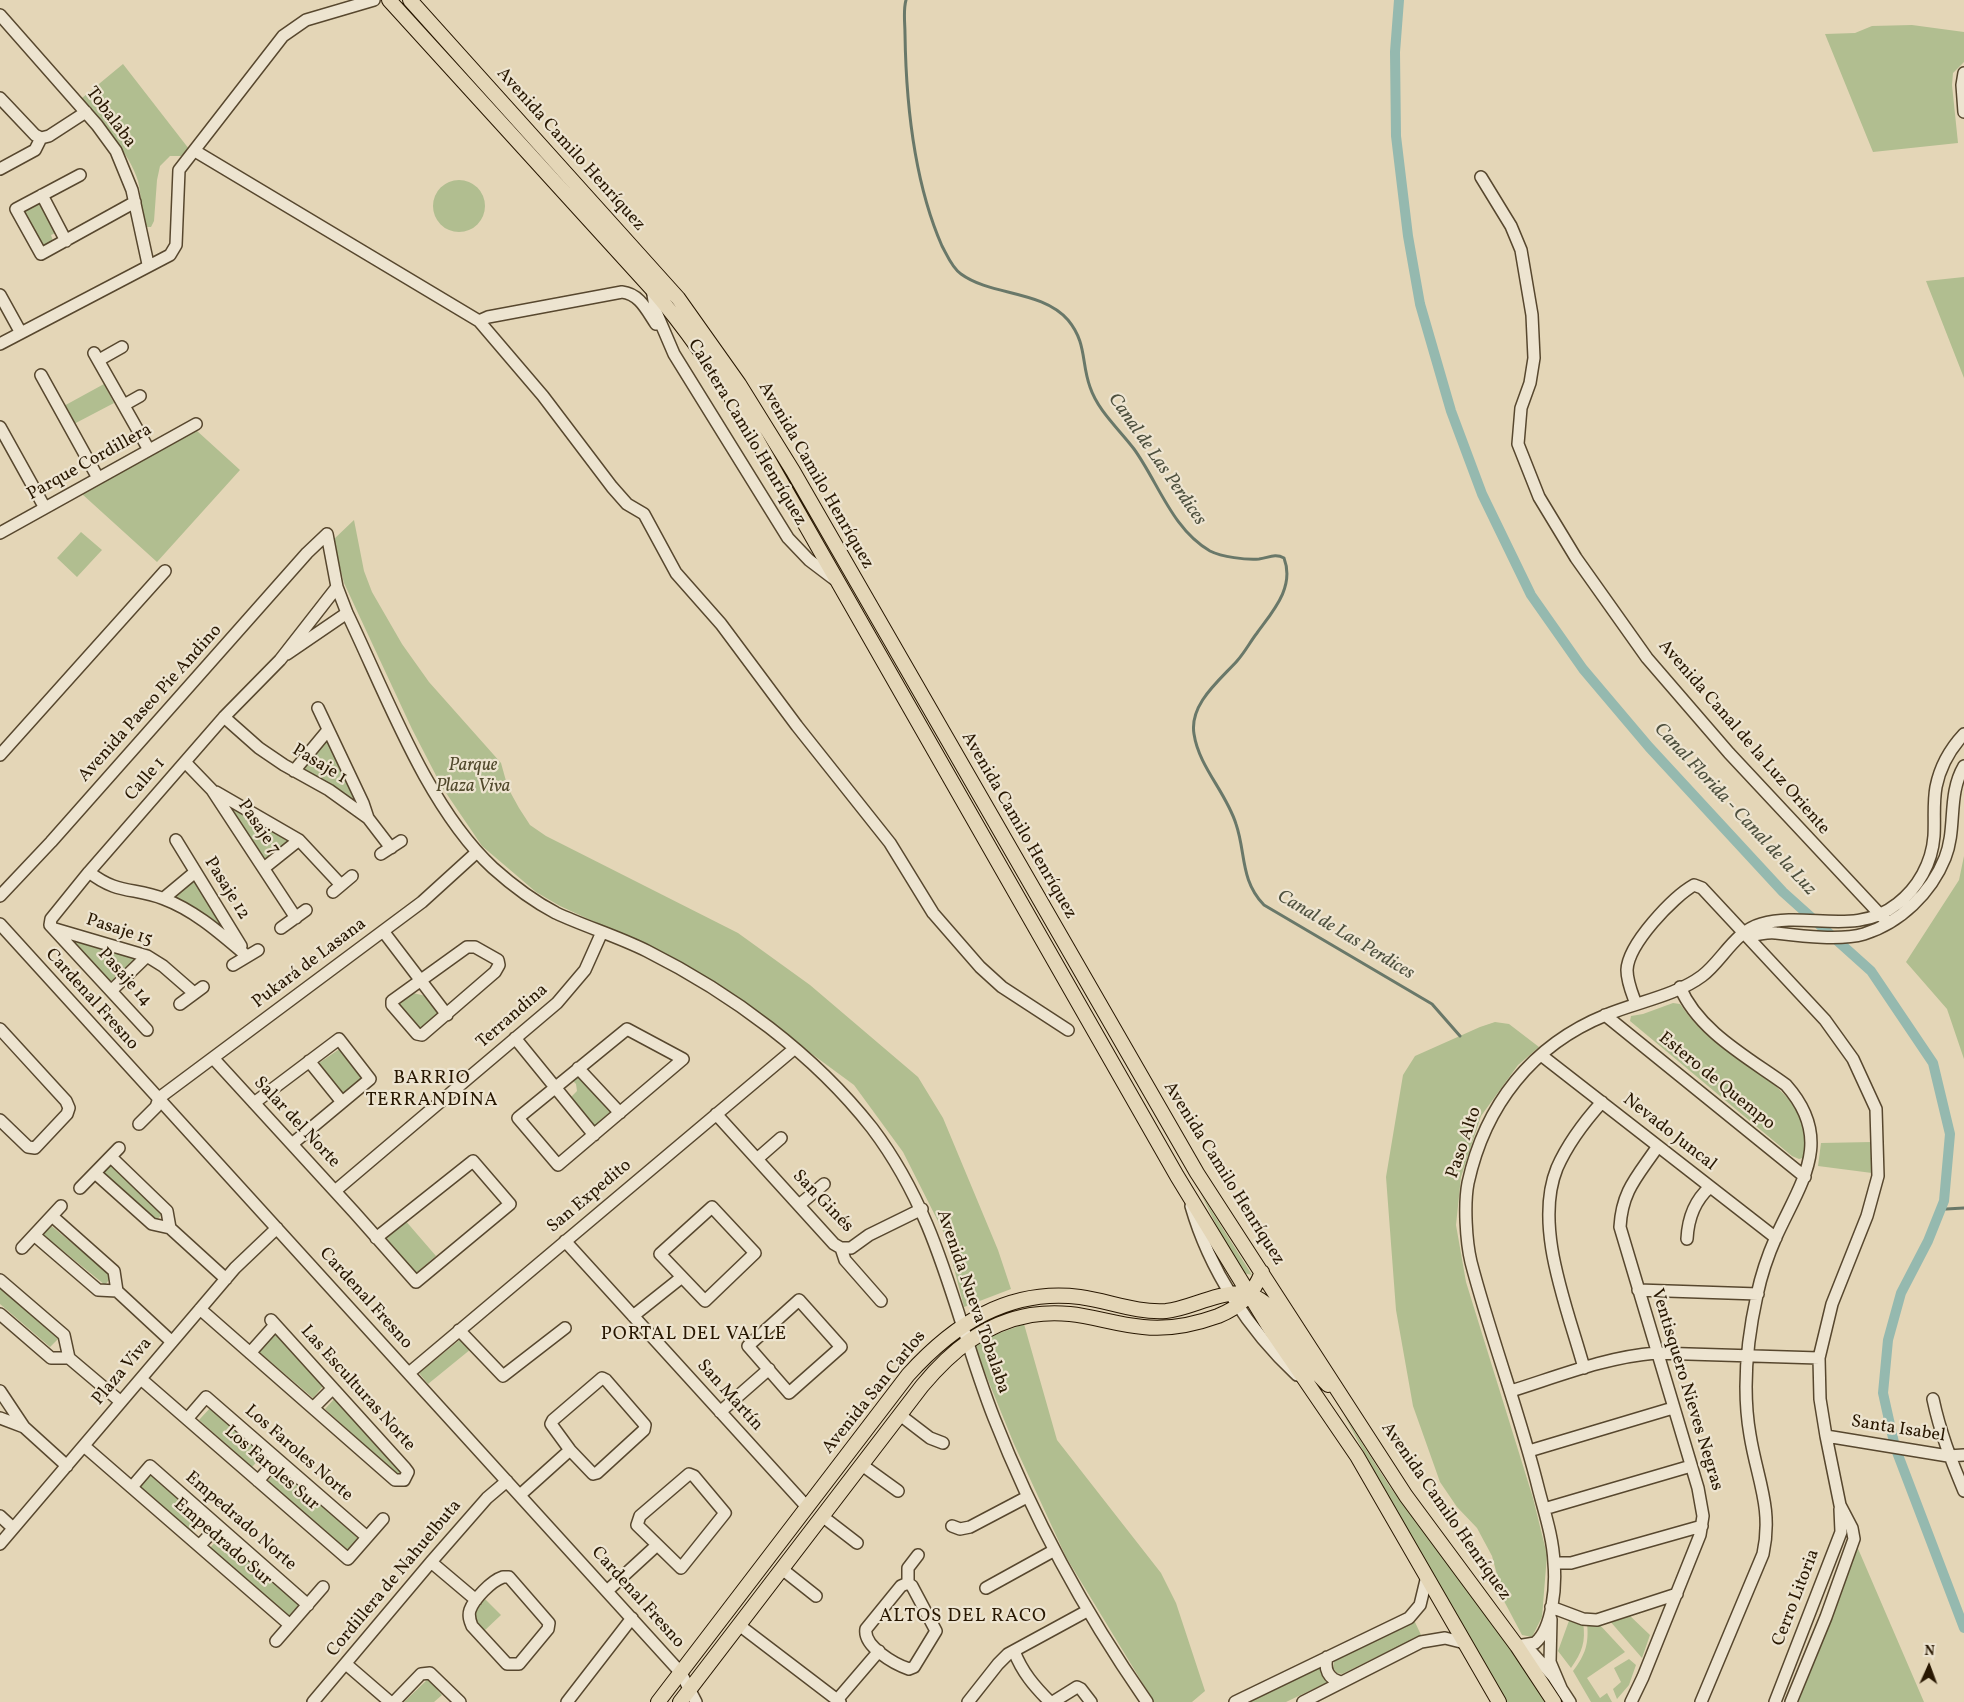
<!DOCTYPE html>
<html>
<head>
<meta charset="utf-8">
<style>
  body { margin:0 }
  #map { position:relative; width:1964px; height:1702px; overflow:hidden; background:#e4d6b7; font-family:Vollkorn,serif }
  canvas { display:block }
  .north { position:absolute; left:1904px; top:1642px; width:50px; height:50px; -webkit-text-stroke:4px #ede4d0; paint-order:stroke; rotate:2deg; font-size:14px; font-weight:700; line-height:20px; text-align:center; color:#281701 }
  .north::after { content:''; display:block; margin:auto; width:18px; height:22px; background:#281701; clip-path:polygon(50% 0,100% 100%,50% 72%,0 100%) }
</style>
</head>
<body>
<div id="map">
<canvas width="1964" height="1702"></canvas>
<div class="north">N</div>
</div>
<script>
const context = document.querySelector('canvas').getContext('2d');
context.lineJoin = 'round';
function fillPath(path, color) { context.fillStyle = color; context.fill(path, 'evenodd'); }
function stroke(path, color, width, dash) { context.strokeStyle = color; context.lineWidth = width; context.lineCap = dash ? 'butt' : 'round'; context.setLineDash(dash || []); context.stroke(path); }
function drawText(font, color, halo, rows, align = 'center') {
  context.font = font + ' Vollkorn,serif'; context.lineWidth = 4.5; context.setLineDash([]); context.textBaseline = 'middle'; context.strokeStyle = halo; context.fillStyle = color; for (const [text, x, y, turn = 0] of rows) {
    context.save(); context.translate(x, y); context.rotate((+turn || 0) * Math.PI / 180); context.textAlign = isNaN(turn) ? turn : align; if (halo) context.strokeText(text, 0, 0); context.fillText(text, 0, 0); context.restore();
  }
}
fillPath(new Path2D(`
  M 1912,25 L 1964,32 L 1964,62 L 1953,73 L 1952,85 L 1958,143 L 1873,152 L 1825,34 L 1855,33 L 1872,26 Z
  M 123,64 L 189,149 L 181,156 L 170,156 L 160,166 L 157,180 L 154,221 L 151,227 L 147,227 C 140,213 142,197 138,181 C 130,153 100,122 82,98 Z
  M433 206a26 26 0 1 1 52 0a26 26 0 1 1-52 0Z
  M 43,202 L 58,232 L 51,235 L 53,241 L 41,247 L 23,212 Z
  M 1964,277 L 1964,378 L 1926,281 Z
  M 104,384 L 114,403 L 72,425 L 62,407 Z
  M 196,430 L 240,470 L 157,562 L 82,494 Z
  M 354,520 L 364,571 L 372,592 L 402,644 L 429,682 L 501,763 L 508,788 L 519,808 L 530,825 L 546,836 L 738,933 L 810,985 L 918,1077 L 943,1118 L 998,1250 L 1011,1289 L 964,1307 L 946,1237 L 903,1152 L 854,1085 L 710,979 L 673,958 L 560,906 L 536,892 L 482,846 L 442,787 L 412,729 L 344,583 L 333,540 Z
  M 81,532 L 102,550 L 77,577 L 57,558 Z
  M 329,729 L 368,816 L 296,768 Z
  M 222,800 L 291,842 L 268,863 Z
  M 1964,856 L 1964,1059 L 1947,1009 L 1906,962 L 1959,880 Z
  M 193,879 L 237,944 L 173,898 Z
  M 70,939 L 136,958 L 110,982 Z
  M 413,993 L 426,996 L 441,1014 L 418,1033 L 394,1003 Z
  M 1673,1003 L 1680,1004 C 1689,1017 1699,1029 1711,1038 C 1746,1066 1822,1102 1803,1158 L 1799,1159 L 1792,1156 L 1630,1021 L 1631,1016 L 1643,1014 Z
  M 1495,1022 L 1509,1024 L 1539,1047 L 1518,1065 L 1481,1116 L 1461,1177 L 1456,1225 L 1466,1282 L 1533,1498 L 1547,1555 L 1542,1617 L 1532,1637 L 1522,1635 L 1504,1601 L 1492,1556 L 1477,1528 L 1457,1507 L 1440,1482 L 1413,1406 L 1396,1310 L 1386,1177 L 1403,1075 L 1415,1056 L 1480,1027 Z
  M 341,1048 L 364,1077 L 344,1094 L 319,1063 Z
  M 579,1075 L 613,1111 L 592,1129 L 568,1100 L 577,1091 L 576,1084 L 572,1080 Z
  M 1872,1142 L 1872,1173 L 1818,1166 L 1821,1143 Z
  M 110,1160 L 164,1212 L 155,1222 L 100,1170 Z
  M 1201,1194 L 1252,1275 L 1243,1273 L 1231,1255 Z
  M 404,1219 L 436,1256 L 416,1273 L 384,1236 Z
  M 49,1224 L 112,1276 L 105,1285 L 41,1233 Z
  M 0,1286 L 59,1338 L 50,1347 L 0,1304 Z
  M 1024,1324 L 1057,1440 L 1161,1573 L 1176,1603 L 1205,1691 L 1192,1702 L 1154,1702 L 1066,1557 L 1014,1444 L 973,1343 Z
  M 276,1332 L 324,1385 L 313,1398 L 258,1351 Z
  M 462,1338 L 471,1349 L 428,1384 L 419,1373 Z
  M 335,1398 L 401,1472 L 398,1475 L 325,1409 Z
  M 211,1407 L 264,1454 L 252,1467 L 199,1420 Z
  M 1344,1415 L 1390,1487 L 1519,1660 L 1547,1702 L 1506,1702 L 1402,1523 Z
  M 281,1467 L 360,1537 L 347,1552 L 267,1482 Z
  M 151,1473 L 204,1520 L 191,1534 L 139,1486 Z
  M 222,1535 L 301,1604 L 288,1619 L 209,1549 Z
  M 1856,1544 L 1924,1702 L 1791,1702 Z
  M 485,1599 L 501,1615 L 483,1632 L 467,1615 Z
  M 1628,1614 L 1650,1635 L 1642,1658 L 1609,1620 Z
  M 1570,1618 L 1583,1622 C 1586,1642 1582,1652 1571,1668 L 1558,1651 Z
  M 1414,1620 L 1421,1635 L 1342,1674 L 1337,1673 L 1333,1668 L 1335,1657 Z
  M 1587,1623 L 1599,1624 L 1625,1652 L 1587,1678 L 1600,1698 L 1607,1693 L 1612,1702 L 1591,1702 L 1573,1671 C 1586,1654 1589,1643 1587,1623 Z
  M 1629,1659 L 1636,1665 L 1629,1685 L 1617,1699 L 1613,1689 L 1621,1682 L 1614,1668 Z
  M 1321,1664 L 1330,1681 L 1286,1702 L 1246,1702 Z
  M 428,1679 L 442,1695 L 434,1702 L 404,1702 Z`), '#b1be90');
stroke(new Path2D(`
  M 906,0 C 903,10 905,23 905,34 C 906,103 914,182 942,246 C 947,255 952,268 961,274 C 991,296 1042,290 1068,320 C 1087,343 1081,362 1090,387 C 1098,411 1119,429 1134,449 C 1158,482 1172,529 1210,551 C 1222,557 1246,560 1259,559 C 1268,558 1275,553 1284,558 C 1295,587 1273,611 1257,633 C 1250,642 1245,652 1237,661 C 1220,680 1189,704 1194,734 C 1199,767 1226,792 1236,824 C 1246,853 1240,880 1264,905 L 1432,1004 L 1460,1036
  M 1941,1207 L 1946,1209 L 1964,1208`), '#697869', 3);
stroke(new Path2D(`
  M 1399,0 L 1395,52 L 1396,136 L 1408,236 L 1420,304 L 1451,411 L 1482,494 L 1531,595 L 1583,669 L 1649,747 L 1783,892 L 1871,971 L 1933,1063 L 1950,1134 L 1944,1201 L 1928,1241 L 1901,1293 L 1888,1340 L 1883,1393 L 1895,1447 L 1964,1628`), '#95b9af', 10);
const minor = new Path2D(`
  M 0,15 L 97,125 L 116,151 L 132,190 L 148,264
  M 1964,73 L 1962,85 L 1964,112
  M 0,98 L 35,135 L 41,138 L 49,136 L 86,112
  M 195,151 L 479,321 L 543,396 L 612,487 L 627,504 L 644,514 L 676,573 L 721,624 L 797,726 L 890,843 L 933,913 L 980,967 L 1002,987 L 1068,1030
  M 0,169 L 35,150 L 41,138
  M 80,175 L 16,209 L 41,254 L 135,202
  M 1481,177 L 1511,226 L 1521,250 L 1532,315 L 1534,358 L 1530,383 L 1521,408 L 1518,444 L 1539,497 L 1576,558 L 1647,658 L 1729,753 L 1888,923
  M 42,195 L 66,241
  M 652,289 L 656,312 L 674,354 L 788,538 L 809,560 L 834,579
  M 0,295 L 21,333
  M 479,321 L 488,317 L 622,292 C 640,294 647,311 656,324
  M 0,344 L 170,255 L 176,245 L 179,170 L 283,36 L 306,20 L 374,0
  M 94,353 L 149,450
  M 99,360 L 122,347
  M 41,375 L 98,478
  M 124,405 L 140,396
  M 0,427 L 45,508
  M 0,533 L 196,424
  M 327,534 L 337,587 L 347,613 C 386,694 427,807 493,868 C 512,885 533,901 556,913 C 586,927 617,936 647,951 C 731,993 814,1054 872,1128 C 941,1219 954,1316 994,1418 C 1034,1520 1085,1613 1147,1702
  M 287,654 L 347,613
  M 318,708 L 363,803 L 368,818
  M 224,717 L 259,748 L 284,765 L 329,790 L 368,818 L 391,848
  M 0,755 L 165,571
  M 185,762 L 212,790 L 296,918
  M 294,771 L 328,730
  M 216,792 L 299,840 L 341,885
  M 176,840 L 241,946
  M 381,854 L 401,841
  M 264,868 L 299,840
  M 89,872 C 118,895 134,887 164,899 C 196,911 222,935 247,956
  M 333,892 L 352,876
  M 0,896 L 51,842 L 307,553 L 327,534
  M 164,898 L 194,873
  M 0,924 L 672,1663 L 681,1673 L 696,1702
  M 281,928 L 306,910
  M 55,929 L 147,956 L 163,966 L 194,993
  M 383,931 L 447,1015
  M 1743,934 C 1755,938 1764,931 1776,933 C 1801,936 1840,941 1864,934 C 1900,923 1931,893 1945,858 C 1957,828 1947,795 1964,766
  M 467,947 L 475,947 L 498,960 L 499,965 L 495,972 L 422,1035 L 417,1034 L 392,1005 L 392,1001 Z
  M 233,965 L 258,950
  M 1680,987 C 1698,1031 1749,1058 1786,1085 C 1835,1140 1801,1182 1776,1237 C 1768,1255 1761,1276 1757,1295 C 1747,1340 1742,1389 1750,1435 C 1757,1479 1773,1508 1763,1554 L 1701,1702
  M 112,990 L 147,956
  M 180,1004 L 203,987
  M 1636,1004 C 1632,993 1627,982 1627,970 C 1628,944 1673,897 1694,885 L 1702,888 L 1825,1020 L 1853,1059 L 1876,1109 L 1878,1176 L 1867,1216 L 1832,1304 L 1819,1358 L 1820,1399 L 1826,1436 L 1840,1505 L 1852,1528 L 1854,1539 L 1826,1617 L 1791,1702
  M 1605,1015 L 1805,1177
  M 0,1029 L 66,1101 L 69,1108 L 67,1114 L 35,1148 L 28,1147 L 0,1120
  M 627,1029 L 683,1059 L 558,1165 L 518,1118 Z
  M 147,1030 L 50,925 L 51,919 L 89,872 L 224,717 L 280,660 L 337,587
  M 515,1038 L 594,1135
  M 1541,1055 L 1776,1238
  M 213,1058 L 354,1212 L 416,1282 L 510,1204 L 473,1161 L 376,1238
  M 309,1061 L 342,1102
  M 578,1068 L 620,1113
  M 254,1103 L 339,1039 L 370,1079 L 292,1144
  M 716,1114 L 834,1244 L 841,1248 L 851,1248 L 869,1235 L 922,1209
  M 139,1124 L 156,1107 L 159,1098 L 422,902 L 477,852
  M 111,1157 L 167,1211 L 170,1228
  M 757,1159 L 781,1138
  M 95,1173 L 152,1224 L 170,1228
  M 80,1188 L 119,1148
  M 335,1191 L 557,1003 L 585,970 L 602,932
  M 799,1205 L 824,1184
  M 1191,1206 C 1209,1269 1249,1331 1297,1375
  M 712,1207 L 755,1253 L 705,1301 L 660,1254 Z
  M 52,1216 L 114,1271 L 117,1291
  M 170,1228 L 226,1279
  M 34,1235 L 98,1290 L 117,1291
  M 1687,1239 C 1688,1219 1694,1201 1710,1187
  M 565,1241 L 807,1507
  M 22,1248 L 61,1206
  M 841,1248 L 845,1260 L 881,1301
  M 0,1280 L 64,1335 L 69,1358
  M 1638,1290 L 1758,1294
  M 117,1291 L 172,1342
  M 799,1300 L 841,1347 L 789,1393 L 748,1346 Z
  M 200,1309 L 395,1480 L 404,1480 L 408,1472 L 405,1468 L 271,1320
  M 0,1314 L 51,1358 L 69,1358
  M 633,1316 L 682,1277
  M 459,1330 L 503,1376 L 565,1328
  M 250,1353 L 275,1325
  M 69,1358 L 121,1402
  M 1584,1368 C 1568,1309 1533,1227 1557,1168 C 1568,1143 1584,1122 1602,1102
  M 409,1373 L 794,1049
  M 602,1378 L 606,1380 L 645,1425 L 644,1430 L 597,1473 L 593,1474 L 570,1450 L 551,1424 L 553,1420 Z
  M 141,1379 L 348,1559 L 383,1519
  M 0,1391 L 24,1427 L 67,1466
  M 1511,1391 C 1559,1376 1606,1357 1656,1353 L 1819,1358
  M 1933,1399 C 1940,1432 1951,1460 1964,1491
  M 314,1407 L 332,1389
  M 720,1412 L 769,1369
  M 900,1415 L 930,1438 L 943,1443
  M 0,1418 L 24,1427
  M 187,1419 L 206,1397 L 367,1537
  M 1826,1436 L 1948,1456 L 1964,1455
  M 84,1446 L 290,1625
  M 1529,1451 L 1673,1408
  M 862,1465 L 898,1491
  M 689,1474 L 694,1476 L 725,1513 L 681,1568 L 637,1525 L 640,1516 Z
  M 258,1481 L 277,1459
  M 132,1487 L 150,1466 L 308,1605
  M 520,1495 L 570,1450
  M 1544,1509 L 1691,1466
  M 0,1516 L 13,1528
  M 822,1516 L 857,1543
  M 952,1526 L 960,1529 L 970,1527 L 1027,1497
  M 0,1544 L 235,1268 L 277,1228
  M 199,1546 L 218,1526
  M 431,1562 L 476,1600
  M 1554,1563 L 1571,1563 L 1702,1526
  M 782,1569 L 816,1596
  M 503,1577 L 509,1577 L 549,1623 L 548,1629 L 519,1664 L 507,1664 L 472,1626 C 470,1621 468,1616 470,1610 C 474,1599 491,1581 503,1577 Z
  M 908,1583 L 901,1586 L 866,1629 C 863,1646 894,1664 909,1669 L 914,1667 L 936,1631 L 912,1586 L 908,1583 L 908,1568 L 918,1555
  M 986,1588 L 1053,1551
  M 607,1591 L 656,1546
  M 1551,1607 L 1583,1619 L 1597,1620 L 1677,1594
  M 1551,1619 L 1550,1662 L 1561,1688
  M 739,1625 L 840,1702
  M 276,1641 L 323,1587
  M 1517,1646 L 1535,1643 C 1553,1628 1556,1585 1554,1563 C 1553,1538 1545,1514 1539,1491 C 1520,1413 1491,1339 1471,1262 C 1466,1241 1464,1204 1468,1183 C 1485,1105 1532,1045 1606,1015 C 1637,1002 1675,996 1702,976 C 1722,961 1735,931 1761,924 C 1807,911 1856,937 1897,904 C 1918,888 1932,863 1934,836 C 1935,820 1933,804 1936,787 C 1940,767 1950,749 1964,734
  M 1526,1646 L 1553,1676 L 1570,1702
  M 1014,1651 C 1022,1672 1034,1686 1050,1702
  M 1327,1657 C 1324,1669 1328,1679 1341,1682
  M 346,1664 L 390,1702
  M 837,1700 L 879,1651
  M 313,1702 L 431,1562 L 487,1498 L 507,1481
  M 394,1702 L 421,1674 L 430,1673 L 460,1702
  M 567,1702 L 632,1618
  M 968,1702 L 998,1664 L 1008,1654 L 1087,1611
  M 1053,1702 L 1077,1687 L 1081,1689 L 1091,1702
  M 1235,1702 L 1409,1618 L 1420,1605 L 1427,1576
  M 1303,1702 L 1421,1642 L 1445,1638 L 1465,1643
  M 1631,1702 L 1643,1677 L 1700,1535 L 1703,1516 L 1698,1488 L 1620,1227 C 1622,1190 1638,1176 1658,1146
  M 1775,1702 L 1841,1532 L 1840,1509`);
const major = new Path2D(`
  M 389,0 L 652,289 C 689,332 720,378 749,426 L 1177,1176 L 1271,1330 L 1357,1456 L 1499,1702
  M 410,0 L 678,298 L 739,384 L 793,471 L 1197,1173 L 1406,1496 L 1517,1646 L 1554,1702
  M 658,1702 L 908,1375 C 954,1324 1009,1288 1080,1297 C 1109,1301 1136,1313 1166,1311 C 1198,1308 1238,1277 1267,1305 L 1302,1358 L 1328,1385
  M 680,1702 L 922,1386 C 951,1351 985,1323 1031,1315 C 1076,1308 1102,1323 1143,1327 C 1169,1330 1193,1325 1218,1316 C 1240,1307 1253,1295 1262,1272`);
stroke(minor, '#57472e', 14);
stroke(major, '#281701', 16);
stroke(minor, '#ede4d0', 11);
stroke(major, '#e4d6b7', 14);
drawText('18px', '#281701', '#ede4d0', [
  ["Tobalaba",110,118,53],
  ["Avenida Camilo Henríquez",570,150,48],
  ["Caletera Camilo Henríquez",746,433,59],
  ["Parque Cordillera",90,463,-29],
  ["Avenida Camilo Henríquez",815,476,60],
  ["Avenida Paseo Pie Andino",151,704,-48],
  ["Avenida Canal de la Luz Oriente",1743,738,49],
  ["Pasaje 1",319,765,31],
  ["Calle 1",146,780,-49],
  ["Avenida Camilo Henríquez",1018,826,60],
  ["Pasaje 7",258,828,56],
  ["Pasaje 12",226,889,58],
  ["Pasaje 15",119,931,18],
  ["Pukará de Lasana",310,964,-37],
  ["Pasaje 14",124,978,48],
  ["Cardenal Fresno",91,1000,48],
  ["Terrandina",513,1017,-41],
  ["Estero de Quempo",1716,1082,39],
  ["Salar del Norte",296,1123,47],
  ["Nevado Juncal",1669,1133,38],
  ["Paso Alto",1465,1143,-71],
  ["Avenida Camilo Henríquez",1223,1174,58],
  ["San Expedito",590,1197,-40],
  ["San Ginés",822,1202,46],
  ["Cardenal Fresno",365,1299,48],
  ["Avenida Nueva Tobalaba",972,1302,71],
  ["Plaza Viva",123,1372,-50],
  ["Las Esculturas Norte",357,1389,48],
  ["Ventisquero Nieves Negras",1686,1390,73],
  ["Avenida San Carlos",875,1393,-51],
  ["San Martín",729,1396,48],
  ["Santa Isabel",1898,1430,9],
  ["Los Faroles Norte",298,1454,41],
  ["Los Faroles Sur",271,1469,41],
  ["Avenida Camilo Henríquez",1445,1512,55],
  ["Empedrado Norte",240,1522,41],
  ["Empedrado Sur",222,1543,41],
  ["Cordillera de Nahuelbuta",395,1579,-50],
  ["Cardenal Fresno",637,1598,48],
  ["Cerro Litoria",1797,1598,-69]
]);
drawText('italic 18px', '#51492c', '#ede4d0', [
  ["Parque",473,767],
  ["Plaza Viva",473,788]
]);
drawText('italic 19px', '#4e503e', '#ede4d0', [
  ["Canal de Las Perdices",1156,460,55],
  ["Canal Florida - Canal de la Luz",1734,810,47],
  ["Canal de Las Perdices",1345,936,31]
]);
context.letterSpacing = '1px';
drawText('19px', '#281701', '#ede4d0', [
  ["BARRIO",432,1080],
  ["TERRANDINA",432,1102],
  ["PORTAL DEL VALLE",694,1336],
  ["ALTOS DEL RACO",963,1618]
]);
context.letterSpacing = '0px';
</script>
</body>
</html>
